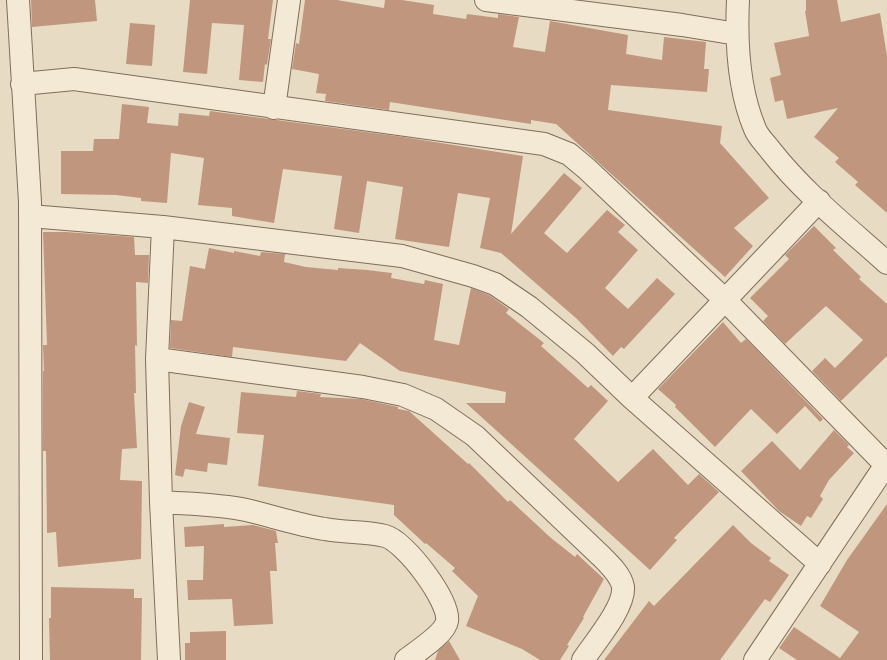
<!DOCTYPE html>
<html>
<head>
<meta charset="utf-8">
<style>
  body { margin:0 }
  canvas { display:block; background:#e8dbc3 }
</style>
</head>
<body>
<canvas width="887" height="660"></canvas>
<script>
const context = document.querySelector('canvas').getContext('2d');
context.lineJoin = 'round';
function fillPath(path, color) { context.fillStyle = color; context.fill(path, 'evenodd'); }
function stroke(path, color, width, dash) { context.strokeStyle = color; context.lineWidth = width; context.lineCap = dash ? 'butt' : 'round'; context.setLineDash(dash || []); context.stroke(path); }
fillPath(new Path2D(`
  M 31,0 L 95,0 L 97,21 L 32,27 Z
  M 190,0 L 273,0 L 268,39 L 271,39 L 267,65 L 265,64 L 263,82 L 239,80 L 244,25 L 212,23 L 207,74 L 183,72 Z
  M 305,0 L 337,0 L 384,8 L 385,0 L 402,0 L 434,5 L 433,14 L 466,19 L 467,14 L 498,18 L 498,14 L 519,17 L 513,47 L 545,52 L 550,21 L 628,35 L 626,54 L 662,60 L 664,37 L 706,42 L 704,69 L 709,69 L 707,92 L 611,85 L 608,110 L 722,126 L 720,143 L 769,198 L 734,228 L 753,246 L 725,277 L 556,124 L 531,120 L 531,124 L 390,102 L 389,110 L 325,101 L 326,94 L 316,93 L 319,74 L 292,69 L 296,43 L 299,44 Z
  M 806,0 L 837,0 L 841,22 L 880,13 L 887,56 L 887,213 L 855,185 L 858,182 L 835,162 L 839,158 L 814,137 L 838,108 L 787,119 L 783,100 L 775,102 L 770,78 L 781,75 L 774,43 L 809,36 L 805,11 L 806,11 Z
  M 130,23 L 155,25 L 152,66 L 126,64 Z
  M 122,104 L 149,107 L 147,123 L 178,126 L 179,113 L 209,116 L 210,111 L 403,137 L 523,156 L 511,234 L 564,173 L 582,188 L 544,233 L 567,253 L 607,210 L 625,225 L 618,232 L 638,250 L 605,288 L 628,309 L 657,278 L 675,294 L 624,349 L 621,347 L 613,356 L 577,319 L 501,253 L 480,248 L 490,198 L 458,193 L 449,247 L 395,239 L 403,187 L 367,181 L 359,233 L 334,229 L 342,176 L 283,169 L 274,223 L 232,216 L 232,208 L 198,205 L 204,158 L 171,153 L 167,203 L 141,201 L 141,198 L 116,195 L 61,194 L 61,151 L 93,151 L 94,139 L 119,139 Z
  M 814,226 L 836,248 L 833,250 L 861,277 L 859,279 L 887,304 L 887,356 L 841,401 L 812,371 L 825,358 L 835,368 L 863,340 L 826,306 L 785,344 L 763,321 L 768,316 L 750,298 L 789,259 L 785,255 Z
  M 43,232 L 66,232 L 134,237 L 135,255 L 149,255 L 148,283 L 136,282 L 137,346 L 135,345 L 136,393 L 134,393 L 137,448 L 122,449 L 120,480 L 142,481 L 141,559 L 58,567 L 56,532 L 47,533 L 46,451 L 43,451 L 43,371 L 44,371 L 43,345 L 47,345 Z
  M 209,248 L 234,253 L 234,251 L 260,256 L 261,252 L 285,254 L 284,262 L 306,267 L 338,270 L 338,268 L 367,270 L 392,273 L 391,278 L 424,284 L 425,280 L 443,284 L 434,340 L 459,345 L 471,288 L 489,295 L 509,309 L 506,313 L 544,343 L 541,346 L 577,378 L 588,388 L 591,385 L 608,401 L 574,439 L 618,482 L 653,449 L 688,485 L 699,474 L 719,492 L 674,538 L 677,540 L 650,570 L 466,403 L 505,403 L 506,392 L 400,371 L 360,343 L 346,361 L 233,347 L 232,357 L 170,348 L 171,320 L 182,321 L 190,266 L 205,269 Z
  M 723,322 L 741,343 L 746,339 L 823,419 L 820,422 L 805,406 L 777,434 L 751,409 L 715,447 L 675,407 L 676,405 L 658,389 Z
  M 297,391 L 321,394 L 320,397 L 361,399 L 398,407 L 398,409 L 409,411 L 468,464 L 469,463 L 508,502 L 510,500 L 551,538 L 575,557 L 577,554 L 604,579 L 583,617 L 584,618 L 567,645 L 569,646 L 560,660 L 540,660 L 522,649 L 466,626 L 478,596 L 452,571 L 455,568 L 426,543 L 425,544 L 394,515 L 394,505 L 258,486 L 264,435 L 237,433 L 241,392 L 296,397 Z
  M 189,402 L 205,407 L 196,434 L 230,438 L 227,465 L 208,463 L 207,472 L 185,469 L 183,477 L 175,475 L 181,426 Z
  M 834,430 L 849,445 L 847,447 L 854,453 L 829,480 L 820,496 L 823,499 L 811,518 L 807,516 L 801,526 L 779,511 L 741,471 L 772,441 L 800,470 Z
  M 887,504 L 887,660 L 797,660 L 779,648 L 794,627 L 840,658 L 859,632 L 820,606 L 847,560 Z
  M 224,524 L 224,527 L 253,525 L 276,531 L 278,543 L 275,543 L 277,571 L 270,571 L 273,624 L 234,626 L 232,599 L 188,600 L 187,580 L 203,580 L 204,546 L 185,547 L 184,527 Z
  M 733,525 L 751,543 L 771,558 L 769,561 L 789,575 L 770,602 L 765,599 L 720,660 L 604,660 L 649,601 L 654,606 Z
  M 51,587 L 134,589 L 134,598 L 142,598 L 141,660 L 50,660 L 49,618 L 51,618 Z
  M 226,631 L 226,660 L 185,660 L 185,643 L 190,643 L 190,632 Z
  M 449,641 L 460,660 L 435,660 L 438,651 Z`), '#c1967e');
const minor = new Path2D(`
  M 18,0 L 30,202 L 31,660
  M 486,0 L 682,25 L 737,34
  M 738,0 C 736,42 738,89 755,129 C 758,137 766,144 771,151 C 804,193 847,227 887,263
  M 22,84 L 74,79 L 544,144 L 569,154 L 587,169 L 725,300 L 886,465
  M 274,108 L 289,0
  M 30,216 L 163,227 L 402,256 L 473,276 L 495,284 L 529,307 L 585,353 L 632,398 L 820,564
  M 163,227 L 157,359 L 161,502 L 169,660
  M 157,359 L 363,387 L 403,395 L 436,409 L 475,436 L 601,556 C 609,564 621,575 623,587 C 625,607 595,642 583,660
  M 632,398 L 819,201
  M 161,502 C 189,504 218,504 246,510 C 272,516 298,525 325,529 C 345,533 366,531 385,536 C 405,541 450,601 447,621 C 445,634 416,652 406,660
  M 755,660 L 887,463`);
stroke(minor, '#806d5c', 24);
stroke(minor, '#f4e9d5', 22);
</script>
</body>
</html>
